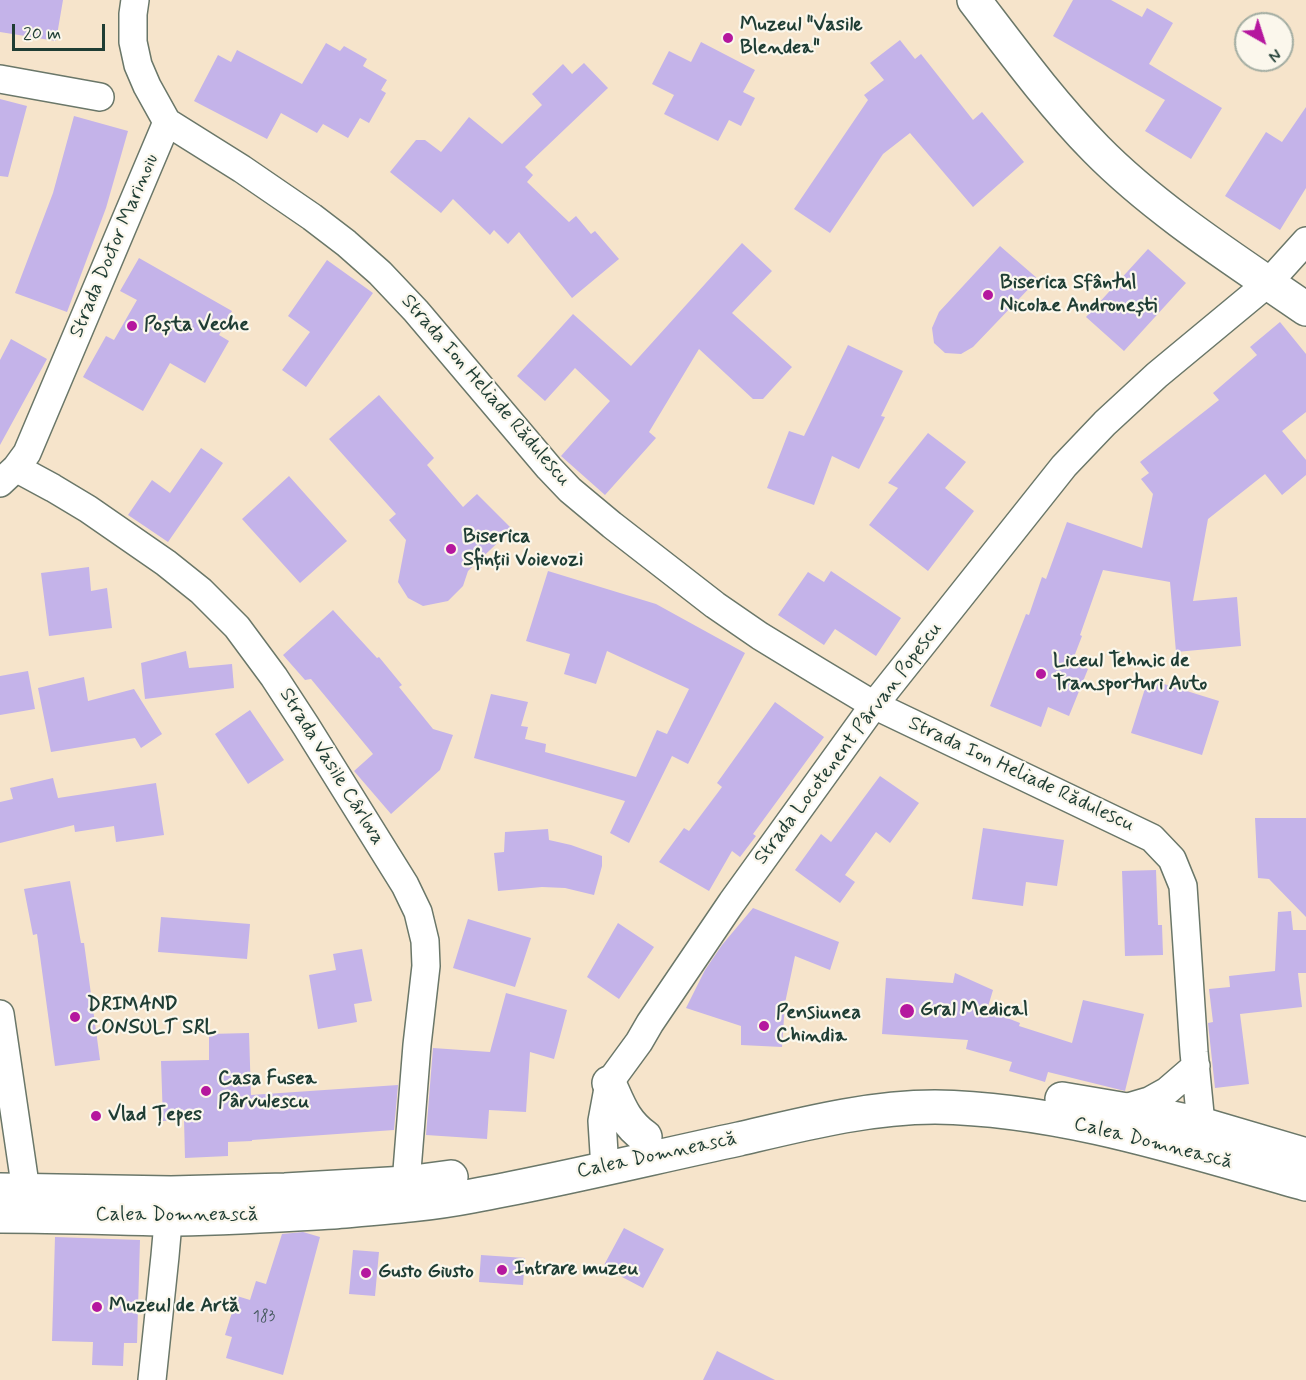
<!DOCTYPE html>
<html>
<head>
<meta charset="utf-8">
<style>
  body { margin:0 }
  #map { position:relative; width:1306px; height:1380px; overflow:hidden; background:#f6e4cb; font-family:Mynerve,sans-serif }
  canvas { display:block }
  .north { position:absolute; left:1234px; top:12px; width:60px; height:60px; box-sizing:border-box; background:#fbf7ec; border:2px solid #a3ada2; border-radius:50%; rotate:141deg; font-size:16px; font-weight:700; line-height:24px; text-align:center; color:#1f3d34 }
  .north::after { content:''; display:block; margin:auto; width:21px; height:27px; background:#b5179e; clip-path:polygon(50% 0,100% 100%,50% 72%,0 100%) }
  .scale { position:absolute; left:12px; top:24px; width:93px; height:27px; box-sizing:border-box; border:3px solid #1f3d34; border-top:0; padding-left:8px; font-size:18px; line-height:21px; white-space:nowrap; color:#1f3d34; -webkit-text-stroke:4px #fbf7ec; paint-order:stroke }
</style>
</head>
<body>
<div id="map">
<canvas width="1306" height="1380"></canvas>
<div class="north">N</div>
<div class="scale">20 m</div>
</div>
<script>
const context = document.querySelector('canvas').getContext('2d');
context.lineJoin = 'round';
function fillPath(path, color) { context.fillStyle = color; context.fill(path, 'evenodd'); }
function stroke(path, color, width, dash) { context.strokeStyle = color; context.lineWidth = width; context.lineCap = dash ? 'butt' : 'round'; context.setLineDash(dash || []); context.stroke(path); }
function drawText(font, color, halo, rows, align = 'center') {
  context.font = font + ' Mynerve,sans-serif'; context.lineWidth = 4.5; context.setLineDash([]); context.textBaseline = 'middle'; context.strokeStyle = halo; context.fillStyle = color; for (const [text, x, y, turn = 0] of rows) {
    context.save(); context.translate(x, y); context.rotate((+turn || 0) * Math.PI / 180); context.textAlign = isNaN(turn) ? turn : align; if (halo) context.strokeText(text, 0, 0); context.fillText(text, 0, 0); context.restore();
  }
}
fillPath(new Path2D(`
  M 0,0 L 63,0 L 56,41 L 0,32 Z
  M 1073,0 L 1111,0 L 1142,17 L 1147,8 L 1173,23 L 1149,64 L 1222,108 L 1191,159 L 1145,131 L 1165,100 L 1053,36 Z
  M 900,40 L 915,59 L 921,54 L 973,120 L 982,112 L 1024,162 L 973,207 L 910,133 L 883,154 L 830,233 L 794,209 L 868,100 L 864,95 L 884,80 L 870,63 Z
  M 701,42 L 755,70 L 743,92 L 755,98 L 741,126 L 729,120 L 718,141 L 664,114 L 674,95 L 652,84 L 669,51 L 691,62 Z
  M 326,43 L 340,51 L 344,46 L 367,59 L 363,66 L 387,80 L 381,90 L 386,93 L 369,123 L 360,118 L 348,138 L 323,124 L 317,133 L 281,113 L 267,139 L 194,101 L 218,55 L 231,62 L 237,50 L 302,84 Z
  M 584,63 L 608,88 L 525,167 L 533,175 L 527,182 L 569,222 L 576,216 L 591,234 L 595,231 L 619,259 L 572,298 L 519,232 L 508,244 L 494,230 L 490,235 L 453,199 L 441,213 L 390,172 L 416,140 L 425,140 L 441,152 L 469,117 L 502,144 L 542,105 L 532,94 L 563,64 L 572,74 Z
  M 0,99 L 27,106 L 8,177 L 0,176 Z
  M 1306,107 L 1306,188 L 1280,230 L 1225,196 L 1266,132 L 1282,142 Z
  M 74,116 L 128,131 L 106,208 L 67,312 L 15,293 L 53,193 Z
  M 742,243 L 772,271 L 732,313 L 792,367 L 763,399 L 753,399 L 699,349 L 649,432 L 656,438 L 605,495 L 561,456 L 610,401 L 575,368 L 545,401 L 517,376 L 573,314 L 631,366 Z
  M 1000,246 L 1038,279 L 973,347 L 961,354 L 945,353 L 934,343 L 932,328 L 939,312 Z
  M 1148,249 L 1186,283 L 1124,351 L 1086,317 Z
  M 139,258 L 232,311 L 219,335 L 229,341 L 205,383 L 170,363 L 143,411 L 83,377 L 106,336 L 114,340 L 137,300 L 120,291 Z
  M 327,260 L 373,293 L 306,387 L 282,370 L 310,332 L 288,316 Z
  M 1280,322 L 1306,354 L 1306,412 L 1282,431 L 1306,460 L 1306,475 L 1282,495 L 1265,474 L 1208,519 L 1193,601 L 1237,597 L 1241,646 L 1176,652 L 1170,582 L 1103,570 L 1080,635 L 1082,636 L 1072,662 L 1088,669 L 1069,716 L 1048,707 L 1041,727 L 990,706 L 1026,614 L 1029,615 L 1042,577 L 1046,579 L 1067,522 L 1142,548 L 1153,494 L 1141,479 L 1149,473 L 1140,462 L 1219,400 L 1213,393 L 1257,355 L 1250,347 Z
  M 11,339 L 47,359 L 0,445 L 0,360 Z
  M 848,345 L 903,371 L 881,416 L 885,417 L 859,469 L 832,456 L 814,505 L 767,488 L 789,431 L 804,436 Z
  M 379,395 L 434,458 L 427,465 L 463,507 L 477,494 L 512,529 L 468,571 L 463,586 L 448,601 L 423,606 L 408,598 L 398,582 L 406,540 L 389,520 L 396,514 L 329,439 Z
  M 928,433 L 966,462 L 945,488 L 974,511 L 928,571 L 869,525 L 898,488 L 888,483 Z
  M 201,448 L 223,463 L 168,542 L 128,515 L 152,480 L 170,493 Z
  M 289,476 L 347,541 L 300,583 L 242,519 Z
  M 89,567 L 91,591 L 107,588 L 112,628 L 49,636 L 41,573 Z
  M 548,571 L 656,604 L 745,653 L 688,764 L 672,756 L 629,843 L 610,833 L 625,801 L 474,758 L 491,694 L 528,702 L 521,726 L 528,727 L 525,739 L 546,744 L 545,752 L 636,777 L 657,730 L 667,734 L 689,689 L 607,651 L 596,684 L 564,674 L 570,654 L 526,641 Z
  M 831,571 L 901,618 L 876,656 L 835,629 L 824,645 L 778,615 L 808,572 L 824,582 Z
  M 333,610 L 377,658 L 379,657 L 402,685 L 399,687 L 433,729 L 453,735 L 440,770 L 391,814 L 354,771 L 373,754 L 311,679 L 305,680 L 283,655 Z
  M 186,651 L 189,668 L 232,664 L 234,688 L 145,699 L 141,663 Z
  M 28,671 L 35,709 L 0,715 L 0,676 Z
  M 84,677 L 88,701 L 134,689 L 162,734 L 141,748 L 135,738 L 51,752 L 38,688 Z
  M 1148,679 L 1219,701 L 1202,755 L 1131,733 Z
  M 775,702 L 824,737 L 753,834 L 756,836 L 740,857 L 732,851 L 709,891 L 659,862 L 684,828 L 689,831 L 722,787 L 717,783 Z
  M 250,710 L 284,760 L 248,784 L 215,734 Z
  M 880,776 L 919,803 L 890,843 L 876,832 L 845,875 L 855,882 L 840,903 L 795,870 L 821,834 L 831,842 Z
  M 53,778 L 58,798 L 156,783 L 164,835 L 116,842 L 114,826 L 75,832 L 74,825 L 0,843 L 0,802 L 13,799 L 10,788 Z
  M 1255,818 L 1306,818 L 1306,917 L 1269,879 L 1258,878 Z
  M 983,828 L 1064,840 L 1057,886 L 1026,882 L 1023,906 L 972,899 Z
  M 548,829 L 549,840 L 571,845 L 602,856 L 602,866 L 594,895 L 565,888 L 542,887 L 498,891 L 494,853 L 504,852 L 505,832 Z
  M 1156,870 L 1158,925 L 1162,925 L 1163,955 L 1125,956 L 1122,871 Z
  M 70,881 L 81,943 L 84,943 L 100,1060 L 55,1066 L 37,934 L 33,935 L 24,889 Z
  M 753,908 L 839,942 L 830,970 L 795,956 L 785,1003 L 782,1047 L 741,1045 L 741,1026 L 686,1008 L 705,970 L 722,945 Z
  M 1291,911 L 1293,930 L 1306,930 L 1306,973 L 1298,973 L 1302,1007 L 1240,1014 L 1249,1084 L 1215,1088 L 1208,1023 L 1213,1022 L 1209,989 L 1230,987 L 1229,976 L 1275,971 L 1278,912 Z
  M 161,917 L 250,924 L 247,959 L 158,952 Z
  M 468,919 L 531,938 L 515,987 L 453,968 Z
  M 618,923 L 654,947 L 619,999 L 587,977 Z
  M 362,949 L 372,1001 L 354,1004 L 357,1022 L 318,1029 L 309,975 L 336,970 L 333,954 Z
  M 955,973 L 993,990 L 987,1010 L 1020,1023 L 1019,1026 L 1072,1043 L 1083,1000 L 1144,1014 L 1125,1091 L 1048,1072 L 1045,1082 L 1009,1071 L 1012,1062 L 966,1049 L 968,1040 L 882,1034 L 886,978 L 953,983 Z
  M 506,993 L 567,1010 L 554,1059 L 530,1052 L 526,1112 L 489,1110 L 487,1139 L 426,1135 L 433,1048 L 490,1052 Z
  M 249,1033 L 251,1095 L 398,1085 L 394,1130 L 252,1140 L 252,1141 L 228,1142 L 228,1156 L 185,1158 L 184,1120 L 163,1121 L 161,1061 L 209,1060 L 209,1034 Z
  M 624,1228 L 664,1249 L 643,1288 L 603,1267 Z
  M 303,1232 L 320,1237 L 283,1375 L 226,1358 L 232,1337 L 225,1335 L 237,1296 L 250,1300 L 256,1281 L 266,1284 L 282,1234 Z
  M 55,1237 L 140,1240 L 137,1343 L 124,1343 L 123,1366 L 92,1365 L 93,1342 L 52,1341 Z
  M 353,1250 L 379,1252 L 375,1296 L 349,1294 Z
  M 481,1255 L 525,1258 L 523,1285 L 479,1282 Z
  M 717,1351 L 775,1380 L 703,1380 Z`), '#c4b3e9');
const street = new Path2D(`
  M 135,0 L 133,14 L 133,42 L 138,65 L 147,86 L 167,122 L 242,169 L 312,217 L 346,243 L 380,273 L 416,311 L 549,468 L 570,490 L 612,525 L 715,605 L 760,636 L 819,672 L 874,705 L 1152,838 L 1172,859 L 1183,886 L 1194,1052 L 1201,1124 L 1199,1144
  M 0,79 L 100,97
  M 16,468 L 53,488 L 88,509 L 166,563 L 201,591 L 237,627 L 274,677 L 306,726 L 405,885 L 418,912 L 425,941 L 426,966 L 417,1045 L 406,1183
  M 0,483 L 16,468 L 27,453 L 167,122
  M 0,1014 L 26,1191 L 26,1209
  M 1122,1109 L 1149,1101 L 1167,1091 L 1196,1066
  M 605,1169 L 602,1121 L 609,1083 L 639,1042 L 650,1023 L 732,902 L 874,705 L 1064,466 L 1105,423 L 1157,375 L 1268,283 L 1306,241
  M 152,1380 L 165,1256 L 170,1200`);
const secondary = new Path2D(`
  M 974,0 C 1013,51 1051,103 1096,149 C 1156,210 1235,260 1306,309`);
const primary = new Path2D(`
  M 609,1083 C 619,1105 624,1122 645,1137
  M 1062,1099 L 1162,1116 L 1201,1124 L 1306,1155
  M 0,1190 L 171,1193 L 285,1190 L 406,1183 L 451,1177
  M 0,1216 C 55,1216 111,1218 166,1219 C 222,1219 278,1215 333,1212 C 380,1208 425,1205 472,1196 C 561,1180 650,1158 739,1139 C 803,1124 869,1107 935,1107 C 1062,1109 1185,1150 1306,1184`);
stroke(street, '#6a7769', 30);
stroke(secondary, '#6a7769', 36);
stroke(primary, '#6a7769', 36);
stroke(street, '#fff', 27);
stroke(secondary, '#fff', 33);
stroke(primary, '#fff', 33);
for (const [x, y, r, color] of [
  [728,38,6,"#b5179e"],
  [988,295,6,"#b5179e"],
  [132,326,6,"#b5179e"],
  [451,549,6,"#b5179e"],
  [1041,674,6,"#b5179e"],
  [907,1011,8,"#b5179e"],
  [75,1017,6,"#b5179e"],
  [764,1026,6,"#b5179e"],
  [206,1091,6,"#b5179e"],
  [96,1116,6,"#b5179e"],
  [502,1270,6,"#b5179e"],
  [366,1273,6,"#b5179e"],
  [97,1307,6,"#b5179e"]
]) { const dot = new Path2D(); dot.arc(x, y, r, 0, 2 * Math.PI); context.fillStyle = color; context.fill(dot); stroke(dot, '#fbf7ec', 2); }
drawText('16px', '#485a61', null, [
  ["183",264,1318]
]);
drawText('bold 20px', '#1f3d34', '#fbf7ec', [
  ["Muzeul \"Vasile",740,26],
  ["Blendea\"",740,49],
  ["Biserica Sfântul",1000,284],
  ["Nicolae Andronești",1000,307],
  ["Poșta Veche",144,326],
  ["Biserica",463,538],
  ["Sfinții Voievozi",463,561],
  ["Liceul Tehnic de",1053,662],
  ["Transporturi Auto",1053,685],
  ["DRIMAND",87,1006],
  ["CONSULT SRL",87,1029],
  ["Gral Medical",920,1011],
  ["Pensiunea",776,1014],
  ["Chindia",776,1037],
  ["Casa Fusea",218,1080],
  ["Pârvulescu",218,1103],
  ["Vlad Țepes",108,1116],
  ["Intrare muzeu",514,1270],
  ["Gusto Giusto",378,1273],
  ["Muzeul de Artă",109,1307]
], 'left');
drawText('20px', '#1f3d34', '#fbf7ec', [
  ["Strada Doctor Marinoiu",115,246,-67],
  ["Strada Ion Heliade Rădulescu",485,391,49],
  ["Strada Locotenent Pârvan Popescu",849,744,-53],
  ["Strada Vasile Cârlova",331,767,58],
  ["Strada Ion Heliade Rădulescu",1021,775,25],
  ["Calea Domnească",1153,1144,14],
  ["Calea Domnească",657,1156,-12],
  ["Calea Domnească",177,1216]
]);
</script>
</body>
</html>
